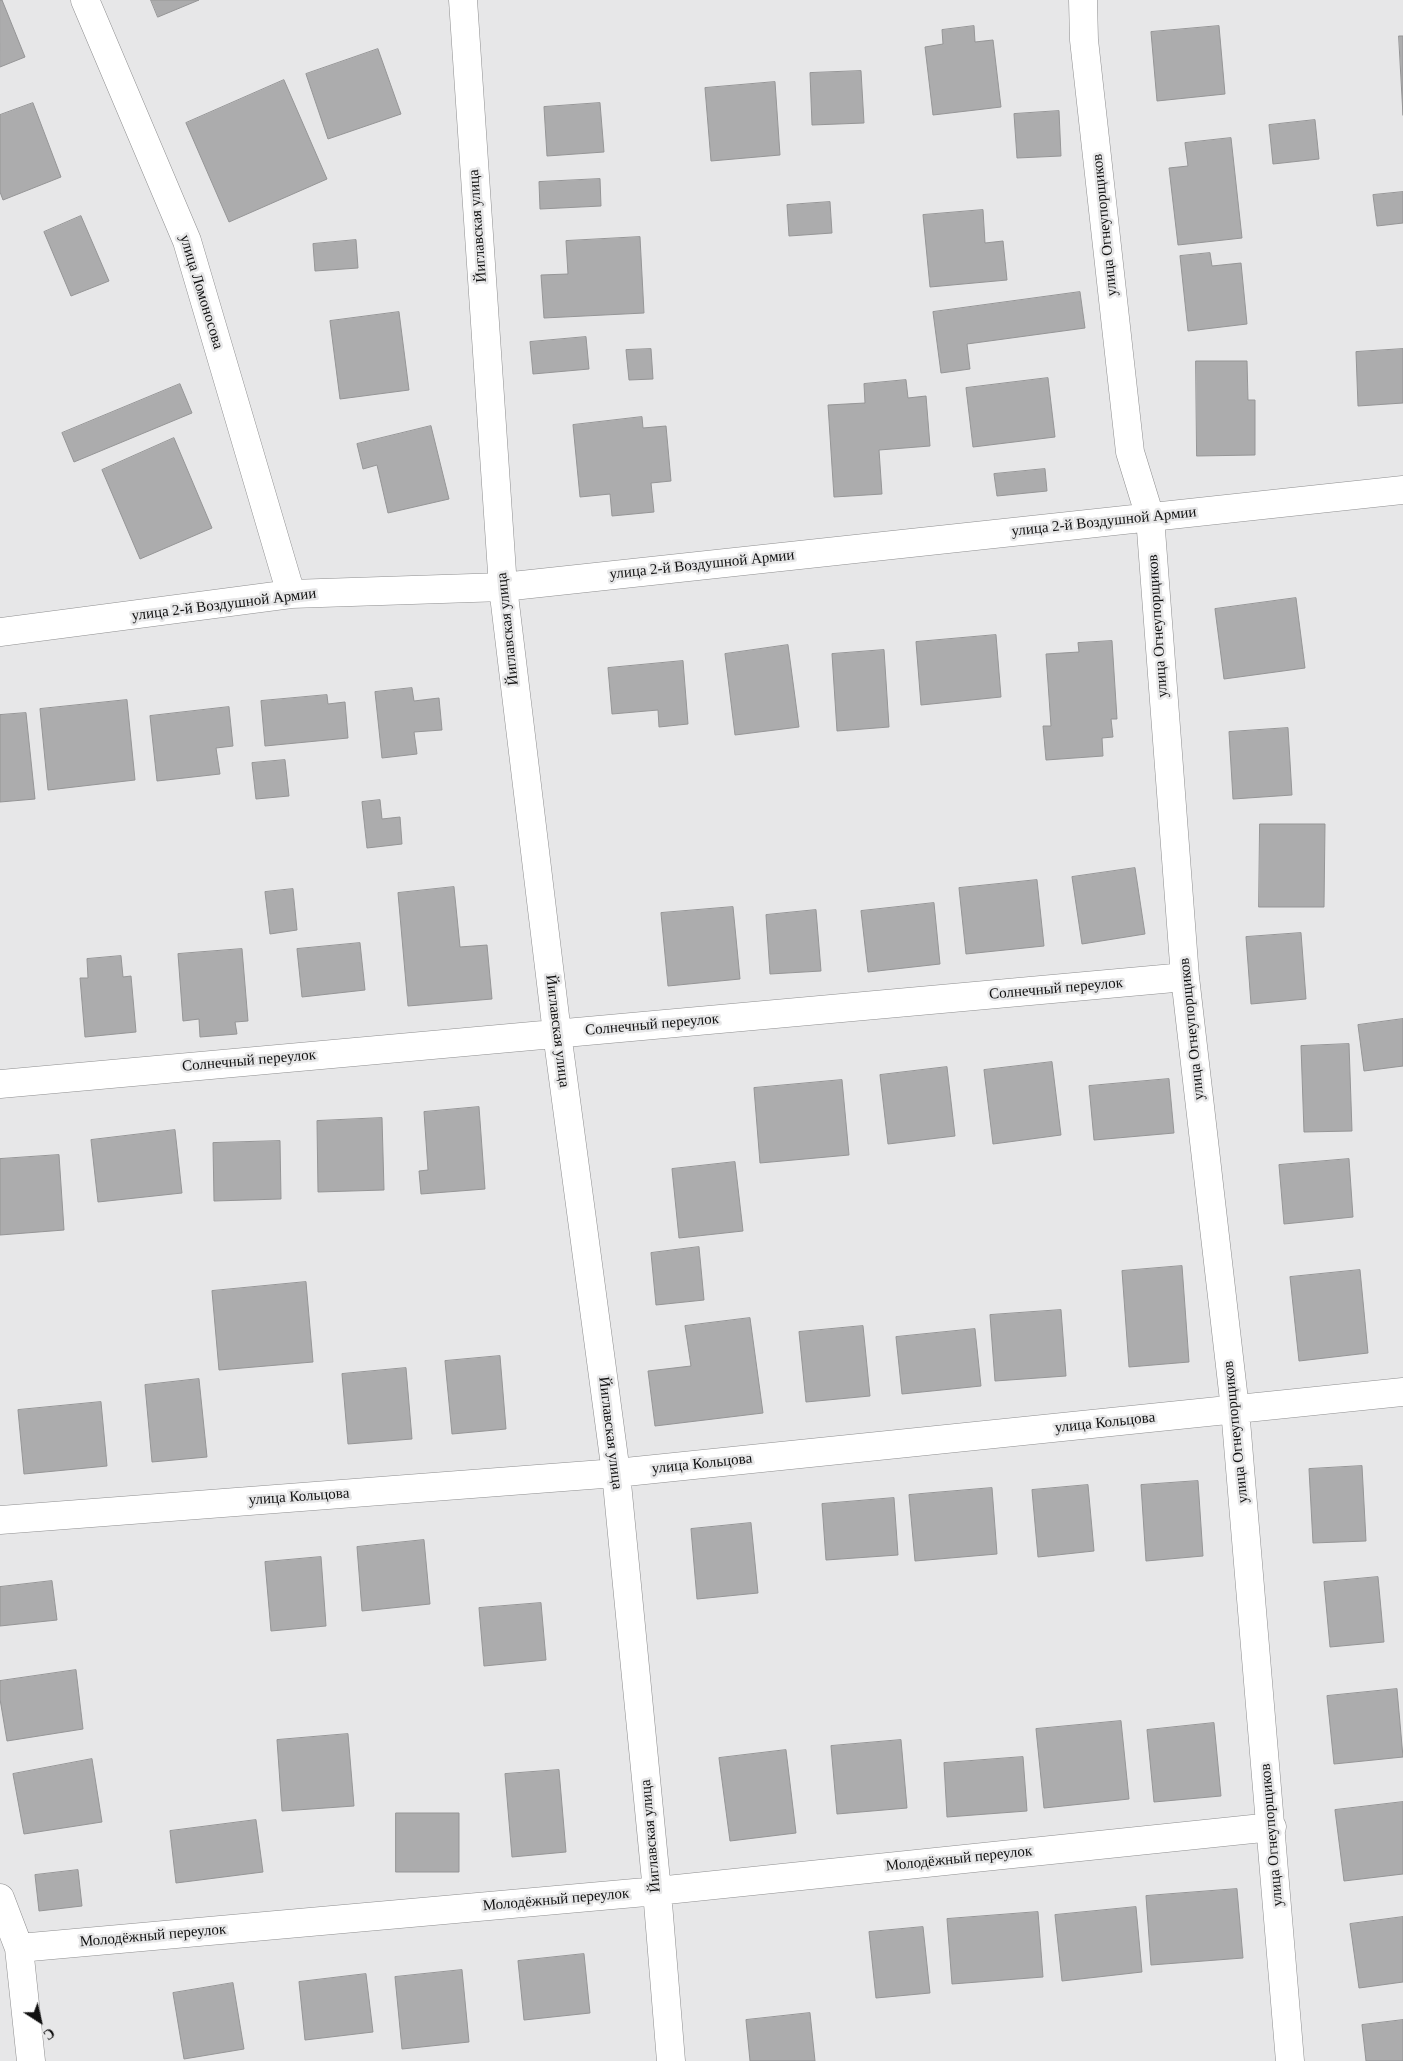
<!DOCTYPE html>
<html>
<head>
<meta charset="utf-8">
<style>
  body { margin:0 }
  #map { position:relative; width:1403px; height:2061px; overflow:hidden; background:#e7e7e8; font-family:Georgia,serif }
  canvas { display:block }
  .north { position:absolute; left:15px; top:1996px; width:50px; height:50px; -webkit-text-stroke:4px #e7e7e8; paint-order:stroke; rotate:145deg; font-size:14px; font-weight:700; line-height:20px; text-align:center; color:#111 }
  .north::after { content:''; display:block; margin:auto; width:18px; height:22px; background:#111; clip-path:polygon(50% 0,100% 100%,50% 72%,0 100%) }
</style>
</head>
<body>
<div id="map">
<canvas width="1403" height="2061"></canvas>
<div class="north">С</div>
</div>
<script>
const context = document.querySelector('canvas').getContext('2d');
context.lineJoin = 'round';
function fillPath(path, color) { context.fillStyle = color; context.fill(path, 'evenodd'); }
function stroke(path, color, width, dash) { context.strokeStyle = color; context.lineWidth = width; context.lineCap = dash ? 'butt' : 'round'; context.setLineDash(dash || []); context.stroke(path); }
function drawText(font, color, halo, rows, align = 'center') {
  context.font = font + ' Georgia,serif'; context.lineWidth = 5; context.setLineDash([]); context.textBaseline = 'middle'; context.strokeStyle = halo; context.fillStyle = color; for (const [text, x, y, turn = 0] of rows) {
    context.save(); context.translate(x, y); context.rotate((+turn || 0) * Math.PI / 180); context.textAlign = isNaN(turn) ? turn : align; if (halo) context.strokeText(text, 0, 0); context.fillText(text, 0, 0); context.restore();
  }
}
const building = new Path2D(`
  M 0,0 L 2,0 L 25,57 L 0,67 Z
  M 151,0 L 199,0 L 158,17 Z
  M 974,26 L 975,42 L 993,40 L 1001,107 L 933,115 L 925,47 L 943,44 L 942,30 Z
  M 1219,26 L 1225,94 L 1157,101 L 1151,32 Z
  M 1399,36 L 1403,36 L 1403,115 Z
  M 378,49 L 401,114 L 328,139 L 306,74 Z
  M 861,71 L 864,123 L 812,125 L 810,73 Z
  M 284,80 L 327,179 L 229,222 L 186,123 Z
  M 775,82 L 780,155 L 711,161 L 705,88 Z
  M 33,103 L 61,177 L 3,200 L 0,192 L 0,115 Z
  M 600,103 L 604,152 L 547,156 L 544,107 Z
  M 1059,111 L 1061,156 L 1017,158 L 1014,114 Z
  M 1315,120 L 1319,159 L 1273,164 L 1269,125 Z
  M 1231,138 L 1242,238 L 1178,245 L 1169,168 L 1188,166 L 1185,143 Z
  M 600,179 L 601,206 L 540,209 L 539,182 Z
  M 1403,192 L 1403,223 L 1377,226 L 1373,195 Z
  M 830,202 L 832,233 L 789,236 L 787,205 Z
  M 983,210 L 985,243 L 1003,241 L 1007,280 L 930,287 L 923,215 Z
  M 81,216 L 109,281 L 71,296 L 44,232 Z
  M 640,237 L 644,313 L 544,318 L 541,275 L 568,274 L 566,241 Z
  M 356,240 L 358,268 L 315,271 L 313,244 Z
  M 1210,253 L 1212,266 L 1241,263 L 1247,324 L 1188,331 L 1180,256 Z
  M 1080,292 L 1085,328 L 967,344 L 970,369 L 941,373 L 933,312 Z
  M 399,312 L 409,390 L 340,399 L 330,321 Z
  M 586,337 L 589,369 L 533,374 L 530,342 Z
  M 651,349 L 653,379 L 629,380 L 626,350 Z
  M 1403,349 L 1403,403 L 1358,406 L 1356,352 Z
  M 1196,361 L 1247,361 L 1248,400 L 1255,400 L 1255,455 L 1197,456 Z
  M 1048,378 L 1055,437 L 973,447 L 966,388 Z
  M 906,380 L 908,398 L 926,396 L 930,446 L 879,450 L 882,494 L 834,497 L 828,405 L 865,403 L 864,384 Z
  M 180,384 L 192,413 L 74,462 L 62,433 Z
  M 642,417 L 643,428 L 666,426 L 671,481 L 651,483 L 654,512 L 612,516 L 610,494 L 580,497 L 573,425 Z
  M 431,426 L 449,499 L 388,513 L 377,465 L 363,469 L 357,444 Z
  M 174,438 L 212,528 L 140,559 L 102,470 Z
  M 1045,469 L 1047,491 L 997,496 L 994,474 Z
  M 1296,598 L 1305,668 L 1224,679 L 1215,609 Z
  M 996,635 L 1001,697 L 921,705 L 916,642 Z
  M 1112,641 L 1117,719 L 1111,719 L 1113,737 L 1102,738 L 1103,756 L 1046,760 L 1043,726 L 1051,726 L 1046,654 L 1079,652 L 1078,643 Z
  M 788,645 L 799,727 L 735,735 L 725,654 Z
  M 884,650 L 889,727 L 837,731 L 832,654 Z
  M 683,661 L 688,724 L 659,727 L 658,710 L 612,714 L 608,668 Z
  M 412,688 L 414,701 L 439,698 L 442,730 L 414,732 L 417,754 L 382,758 L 375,692 Z
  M 327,695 L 328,704 L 345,702 L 348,738 L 265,746 L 261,701 Z
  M 127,700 L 135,780 L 48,790 L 40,709 Z
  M 229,707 L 233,746 L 216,748 L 220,774 L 157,781 L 150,716 Z
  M 26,713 L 35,799 L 0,802 L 0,715 Z
  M 1288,728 L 1292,795 L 1233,799 L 1229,732 Z
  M 285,760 L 289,796 L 256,799 L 252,763 Z
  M 380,800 L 382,819 L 400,817 L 402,844 L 367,848 L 362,802 Z
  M 1260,824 L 1325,824 L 1324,907 L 1259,907 Z
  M 1135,868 L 1145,934 L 1082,944 L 1072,877 Z
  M 1037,880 L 1044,946 L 966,954 L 959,888 Z
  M 454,887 L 460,947 L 487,945 L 492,999 L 408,1006 L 398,893 Z
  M 293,889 L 297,930 L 270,934 L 265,892 Z
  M 934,903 L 940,964 L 868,972 L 861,911 Z
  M 733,907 L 740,979 L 668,986 L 661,913 Z
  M 816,910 L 821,971 L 770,974 L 766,915 Z
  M 1301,933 L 1306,999 L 1251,1004 L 1246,937 Z
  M 360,943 L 365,990 L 302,997 L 297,949 Z
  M 242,949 L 248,1021 L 235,1022 L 237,1034 L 200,1037 L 199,1019 L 183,1021 L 178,954 Z
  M 121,956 L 123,977 L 131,976 L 136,1032 L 85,1037 L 80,978 L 88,978 L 87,959 Z
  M 1403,1019 L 1403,1066 L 1364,1071 L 1358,1025 Z
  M 1349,1044 L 1352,1131 L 1304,1132 L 1301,1046 Z
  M 1052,1062 L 1061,1135 L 993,1144 L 984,1070 Z
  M 947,1067 L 955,1136 L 888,1144 L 880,1075 Z
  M 1169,1079 L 1174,1133 L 1094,1140 L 1089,1086 Z
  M 842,1080 L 849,1155 L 760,1163 L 754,1088 Z
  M 479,1107 L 485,1189 L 421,1194 L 419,1171 L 428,1170 L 424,1112 Z
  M 382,1118 L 384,1190 L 318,1192 L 317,1121 Z
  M 175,1130 L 182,1193 L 98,1202 L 91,1140 Z
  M 280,1141 L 281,1199 L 214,1201 L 213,1143 Z
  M 59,1155 L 64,1230 L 0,1235 L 0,1159 Z
  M 1349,1159 L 1353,1217 L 1284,1224 L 1279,1165 Z
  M 735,1162 L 743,1231 L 679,1238 L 672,1169 Z
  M 699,1247 L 704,1300 L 656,1305 L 651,1253 Z
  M 1182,1266 L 1189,1362 L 1129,1367 L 1122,1271 Z
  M 1360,1270 L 1368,1353 L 1299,1361 L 1290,1277 Z
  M 306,1282 L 313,1362 L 219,1370 L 212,1291 Z
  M 1061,1310 L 1066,1376 L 995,1381 L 990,1315 Z
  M 750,1318 L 763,1413 L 655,1426 L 648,1371 L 691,1366 L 685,1326 Z
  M 863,1326 L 870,1396 L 806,1402 L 799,1332 Z
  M 975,1329 L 981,1386 L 902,1394 L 896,1337 Z
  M 500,1356 L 506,1429 L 452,1434 L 445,1361 Z
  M 406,1368 L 412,1439 L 348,1444 L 342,1374 Z
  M 199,1379 L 207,1457 L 152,1462 L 145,1385 Z
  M 101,1402 L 107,1466 L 24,1474 L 18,1410 Z
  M 1362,1466 L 1366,1541 L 1313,1543 L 1309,1469 Z
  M 1198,1481 L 1203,1556 L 1146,1561 L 1141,1485 Z
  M 1088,1485 L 1094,1551 L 1038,1557 L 1032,1490 Z
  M 992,1488 L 997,1554 L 915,1561 L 909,1495 Z
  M 894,1498 L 898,1555 L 826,1560 L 822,1504 Z
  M 751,1523 L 758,1593 L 697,1599 L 691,1529 Z
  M 424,1540 L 430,1604 L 362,1611 L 357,1547 Z
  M 321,1557 L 326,1626 L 271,1631 L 265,1562 Z
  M 1378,1577 L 1384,1642 L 1330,1647 L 1324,1582 Z
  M 52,1581 L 57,1620 L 0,1626 L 0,1587 Z
  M 541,1603 L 546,1660 L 484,1666 L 479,1608 Z
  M 76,1670 L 83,1729 L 7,1741 L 0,1699 L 0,1681 Z
  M 1397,1689 L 1403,1757 L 1334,1764 L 1327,1696 Z
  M 1121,1721 L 1129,1799 L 1044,1808 L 1036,1729 Z
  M 1214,1723 L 1221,1796 L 1154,1802 L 1147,1730 Z
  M 348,1734 L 354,1806 L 282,1811 L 277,1740 Z
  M 901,1740 L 907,1808 L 837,1814 L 831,1746 Z
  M 786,1750 L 796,1833 L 730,1841 L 719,1758 Z
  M 1023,1757 L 1027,1811 L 947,1817 L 944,1763 Z
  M 92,1759 L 102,1822 L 24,1834 L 13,1774 Z
  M 559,1770 L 566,1852 L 512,1857 L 505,1774 Z
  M 1403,1802 L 1403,1874 L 1344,1881 L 1335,1810 Z
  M 396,1813 L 459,1813 L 459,1872 L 396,1872 Z
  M 256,1820 L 263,1872 L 176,1883 L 170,1831 Z
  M 78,1870 L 82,1906 L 39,1911 L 35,1875 Z
  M 1237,1889 L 1243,1958 L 1151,1965 L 1146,1896 Z
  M 1136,1907 L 1142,1972 L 1062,1981 L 1055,1915 Z
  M 1038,1912 L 1043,1977 L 952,1984 L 947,1919 Z
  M 1403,1917 L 1403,1982 L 1359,1988 L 1350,1924 Z
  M 923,1927 L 930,1993 L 876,1998 L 869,1932 Z
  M 584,1954 L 590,2013 L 524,2020 L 518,1961 Z
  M 462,1970 L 469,2042 L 402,2049 L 395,1977 Z
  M 366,1974 L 373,2032 L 305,2040 L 299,1982 Z
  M 233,1983 L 244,2049 L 184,2059 L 173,1993 Z
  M 810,2013 L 815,2061 L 750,2061 L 746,2020 Z
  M 1403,2020 L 1403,2061 L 1366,2061 L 1362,2025 Z`);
fillPath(building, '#acacad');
stroke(building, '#959596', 1);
const minor = new Path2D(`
  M 85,0 L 187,241 L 291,594
  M 463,0 L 503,587 L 557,1033 L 616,1473 L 657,1891 L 671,2061
  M 1083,0 L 1084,40 L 1130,452 L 1150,517 L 1185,977 L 1235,1409 L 1290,2061
  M 0,632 L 291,594 L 503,587 L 1403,490
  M 0,1084 L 1185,977
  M 0,1520 L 616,1473 L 1403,1392
  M 0,1898 L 19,1948 L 31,2061
  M 19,1948 L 657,1891 L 1272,1827`);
stroke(minor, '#8e8e8f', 29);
stroke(minor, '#fff', 28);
drawText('15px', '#111', '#e7e7e8', [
  ["улица Огнеупорщиков",1105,225,-96],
  ["Йиглавская улица",478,226,-94],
  ["улица Ломоносова",201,292,73],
  ["улица 2-й Воздушной Армии",1104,522,-6],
  ["улица 2-й Воздушной Армии",702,565,-6],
  ["улица 2-й Воздушной Армии",224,605,-7],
  ["улица Огнеупорщиков",1158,626,-94],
  ["Йиглавская улица",508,629,-96],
  ["Солнечный переулок",1056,989,-5],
  ["Солнечный переулок",652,1025,-5],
  ["улица Огнеупорщиков",1192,1029,-96],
  ["Йиглавская улица",557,1031,83],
  ["Солнечный переулок",249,1061,-5],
  ["улица Кольцова",1105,1423,-6],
  ["улица Огнеупорщиков",1236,1432,-96],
  ["Йиглавская улица",610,1433,83],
  ["улица Кольцова",702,1464,-6],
  ["улица Кольцова",299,1497,-4],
  ["улица Огнеупорщиков",1272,1835,-95],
  ["Йиглавская улица",651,1836,-95],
  ["Молодёжный переулок",959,1859,-6],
  ["Молодёжный переулок",556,1900,-5],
  ["Молодёжный переулок",153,1936,-5]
]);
</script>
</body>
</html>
